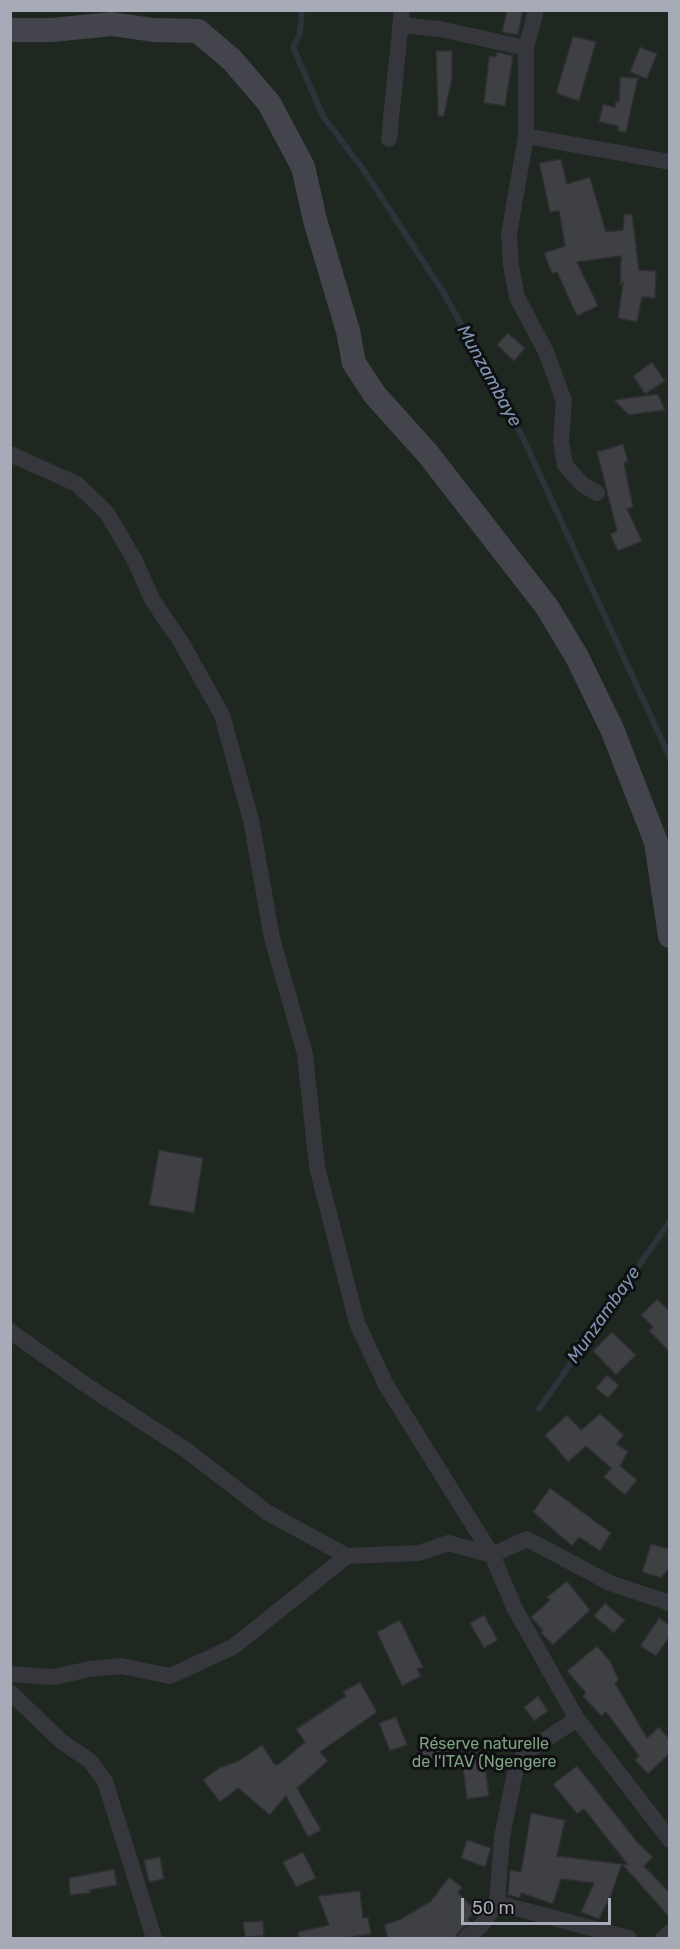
<!DOCTYPE html>
<html>
<head>
<meta charset="utf-8">
<style>
  body { margin:0 }
  #map { position:relative; width:680px; height:1949px; overflow:hidden; background:#151517; font-family:Rubik,sans-serif }
  canvas { display:block }
  .frame { position:absolute; inset:0; border:12px solid #a7abb7; pointer-events:none }
  .scale { position:absolute; left:461px; top:1898px; width:150px; height:27px; box-sizing:border-box; border:3px solid #a7abb7; border-top:0; padding-left:8px; font-size:18px; line-height:21px; white-space:nowrap; color:#a7abb7; -webkit-text-stroke:4px #101012; paint-order:stroke }
</style>
</head>
<body>
<div id="map">
<canvas width="680" height="1949"></canvas>
<div class="frame"></div>
<div class="scale">50 m</div>
</div>
<script>
const context = document.querySelector('canvas').getContext('2d');
context.lineJoin = 'round';
function fillPath(path, color) { context.fillStyle = color; context.fill(path, 'evenodd'); }
function stroke(path, color, width, dash) { context.strokeStyle = color; context.lineWidth = width; context.lineCap = dash ? 'butt' : 'round'; context.setLineDash(dash || []); context.stroke(path); }
function drawText(font, color, halo, rows, align = 'center') {
  context.font = font + ' Rubik,sans-serif'; context.lineWidth = 6; context.setLineDash([]); context.textBaseline = 'middle'; context.strokeStyle = halo; context.fillStyle = color; for (const [text, x, y, turn = 0] of rows) {
    context.save(); context.translate(x, y); context.rotate((+turn || 0) * Math.PI / 180); context.textAlign = isNaN(turn) ? turn : align; if (halo) context.strokeText(text, 0, 0); context.fillText(text, 0, 0); context.restore();
  }
}
fillPath(new Path2D(`
  M 11,11 L 669,11 L 669,1938 L 11,1938 Z`), '#1f2721');
stroke(new Path2D(`
  M 302,10 L 300,34 L 293,47 L 323,116 L 365,172 L 445,295 L 523,438 L 670,758
  M 539,1409 L 670,1221`), '#2b333b', 6);
const building = new Path2D(`
  M 507,10 L 523,10 L 518,35 L 502,32 Z
  M 573,36 L 596,42 L 579,101 L 556,93 Z
  M 640,47 L 657,54 L 647,79 L 630,72 Z
  M 436,51 L 452,51 L 452,78 L 444,116 L 438,116 Z
  M 497,52 L 513,56 L 505,106 L 484,103 L 489,56 L 496,57 Z
  M 620,77 L 638,78 L 626,132 L 618,131 L 618,126 L 599,122 L 603,104 L 615,107 L 616,101 L 619,102 Z
  M 561,159 L 567,184 L 590,177 L 606,232 L 623,230 L 624,214 L 632,214 L 639,270 L 656,271 L 655,298 L 642,297 L 637,322 L 618,318 L 623,282 L 620,285 L 621,256 L 577,262 L 598,306 L 577,316 L 557,272 L 552,274 L 544,253 L 565,246 L 559,211 L 550,212 L 539,163 Z
  M 508,333 L 525,348 L 514,361 L 497,345 Z
  M 652,362 L 665,381 L 645,394 L 633,376 Z
  M 658,394 L 665,410 L 629,415 L 614,400 Z
  M 623,444 L 628,461 L 624,463 L 633,507 L 627,509 L 642,541 L 618,551 L 610,534 L 617,531 L 597,452 Z
  M 159,1150 L 203,1158 L 194,1213 L 149,1205 Z
  M 657,1299 L 669,1311 L 669,1351 L 649,1331 L 653,1327 L 641,1315 Z
  M 612,1332 L 636,1355 L 616,1375 L 593,1351 Z
  M 607,1375 L 619,1385 L 608,1398 L 596,1388 Z
  M 600,1414 L 624,1435 L 616,1444 L 628,1451 L 620,1466 L 637,1480 L 625,1495 L 604,1477 L 611,1468 L 586,1446 L 568,1462 L 545,1435 L 567,1415 L 581,1430 Z
  M 550,1488 L 611,1533 L 600,1551 L 579,1537 L 572,1546 L 533,1512 Z
  M 651,1544 L 669,1549 L 669,1568 L 661,1578 L 642,1572 Z
  M 567,1581 L 590,1610 L 553,1645 L 541,1633 L 543,1630 L 531,1617 L 550,1600 L 547,1597 Z
  M 605,1603 L 625,1620 L 614,1633 L 594,1616 Z
  M 484,1615 L 498,1640 L 484,1648 L 470,1623 Z
  M 659,1618 L 669,1625 L 669,1637 L 656,1656 L 640,1646 Z
  M 400,1620 L 423,1667 L 417,1669 L 421,1676 L 402,1686 L 377,1632 Z
  M 597,1646 L 610,1661 L 619,1680 L 615,1683 L 647,1738 L 659,1727 L 669,1739 L 669,1754 L 648,1774 L 635,1760 L 639,1756 L 606,1712 L 601,1716 L 583,1696 L 586,1693 L 567,1671 Z
  M 360,1682 L 377,1712 L 320,1752 L 328,1761 L 297,1788 L 321,1830 L 308,1837 L 286,1796 L 270,1815 L 238,1788 L 220,1802 L 203,1780 L 219,1768 L 238,1761 L 262,1745 L 275,1765 L 279,1764 L 305,1742 L 296,1729 L 346,1696 L 343,1692 Z
  M 538,1696 L 548,1711 L 534,1721 L 524,1707 Z
  M 396,1717 L 407,1745 L 390,1751 L 379,1723 Z
  M 446,1744 L 448,1760 L 422,1762 L 421,1746 Z
  M 476,1751 L 485,1764 L 489,1796 L 467,1799 L 462,1760 Z
  M 577,1766 L 639,1844 L 653,1857 L 644,1866 L 669,1892 L 669,1917 L 622,1864 L 628,1865 L 584,1809 L 577,1814 L 553,1784 Z
  M 531,1813 L 565,1820 L 557,1856 L 622,1864 L 611,1895 L 599,1919 L 581,1912 L 594,1883 L 561,1879 L 553,1904 L 521,1893 L 520,1898 L 508,1895 L 510,1870 L 521,1872 Z
  M 467,1840 L 491,1848 L 485,1867 L 461,1858 Z
  M 303,1852 L 316,1878 L 296,1887 L 283,1862 Z
  M 160,1857 L 164,1879 L 149,1882 L 144,1860 Z
  M 114,1869 L 117,1885 L 90,1890 L 90,1893 L 70,1895 L 69,1878 Z
  M 449,1877 L 462,1887 L 458,1893 L 476,1910 L 468,1919 L 470,1921 L 457,1934 L 456,1938 L 388,1938 L 384,1925 L 401,1919 L 431,1901 Z
  M 360,1891 L 363,1918 L 368,1917 L 371,1934 L 346,1938 L 298,1938 L 298,1932 L 329,1925 L 318,1896 Z
  M 263,1921 L 264,1936 L 245,1937 L 243,1922 Z`);
fillPath(building, '#3f4044');
stroke(building, '#2f2f33', 1.5);
stroke(new Path2D(`
  M 536,10 L 526,48 L 526,136 L 509,234 L 511,265 L 517,297 L 546,352 L 564,401 L 561,441 L 565,465 L 583,485 L 597,493
  M 400,25 L 440,29 L 526,48
  M 526,136 L 670,162
  M 389,139 L 402,10
  M 10,454 L 77,484 L 107,513 L 134,559 L 153,601 L 181,642 L 222,715 L 251,820 L 272,938 L 305,1054 L 317,1167 L 357,1323 L 386,1385 L 492,1555 L 515,1609 L 577,1719 L 670,1840
  M 10,1331 L 89,1387 L 186,1450 L 268,1513 L 347,1556 L 419,1553 L 448,1543 L 492,1555 L 527,1539 L 610,1583 L 670,1603
  M 10,1674 L 54,1677 L 90,1669 L 121,1666 L 170,1676 L 233,1647 L 347,1556
  M 10,1692 L 61,1741 L 90,1761 L 105,1781 L 154,1938
  M 497,1903 L 629,1938
  M 466,1938 L 481,1926 L 497,1903 L 502,1837 L 516,1768 L 525,1753 L 577,1719
  M 663,1938 L 670,1932`), '#36373c', 16);
stroke(new Path2D(`
  M 10,30 L 52,30 L 112,24 L 153,30 L 198,31 L 232,60 L 269,103 L 303,167 L 315,220 L 348,331 L 354,363 L 375,395 L 428,454 L 547,607 L 577,657 L 612,729 L 656,842 L 670,936`), '#44454c', 24);
drawText('16px', '#7ea283', '#101012', [
  ["Réserve naturelle",484,1744],
  ["de l'ITAV (Ngengere",484,1762]
]);
drawText('italic 18px', '#7e96b2', '#101012', [
  ["Munzambaye",489,376,61],
  ["Munzambaye",604,1315,-55]
]);
</script>
</body>
</html>
